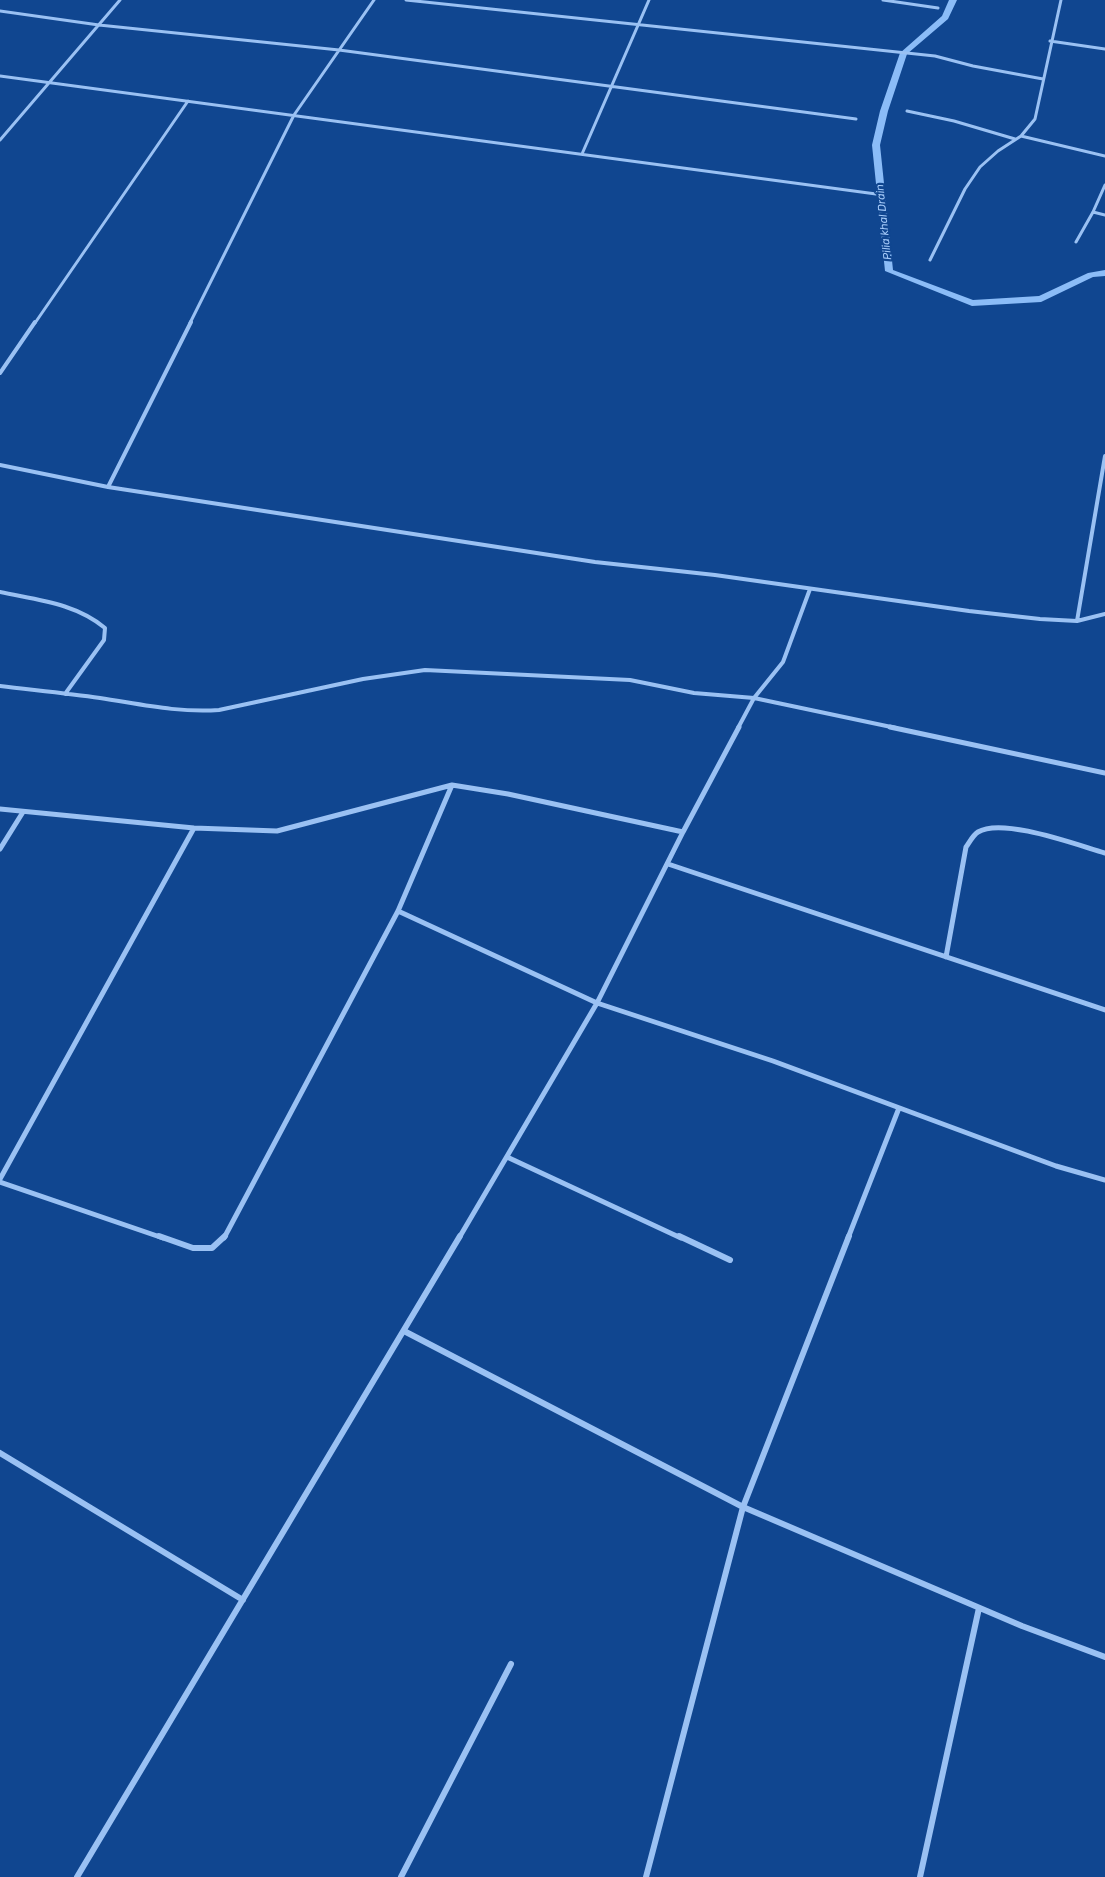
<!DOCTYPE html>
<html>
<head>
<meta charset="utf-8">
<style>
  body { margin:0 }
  canvas { display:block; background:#104690 }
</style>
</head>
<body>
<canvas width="1105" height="1877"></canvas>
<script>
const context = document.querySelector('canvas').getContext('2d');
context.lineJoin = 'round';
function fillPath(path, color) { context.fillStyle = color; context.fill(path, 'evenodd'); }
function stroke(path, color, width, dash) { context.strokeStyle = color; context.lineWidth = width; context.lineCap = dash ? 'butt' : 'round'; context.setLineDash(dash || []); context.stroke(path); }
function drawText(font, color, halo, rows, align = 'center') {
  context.font = font + ' Rubik,sans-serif'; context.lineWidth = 4.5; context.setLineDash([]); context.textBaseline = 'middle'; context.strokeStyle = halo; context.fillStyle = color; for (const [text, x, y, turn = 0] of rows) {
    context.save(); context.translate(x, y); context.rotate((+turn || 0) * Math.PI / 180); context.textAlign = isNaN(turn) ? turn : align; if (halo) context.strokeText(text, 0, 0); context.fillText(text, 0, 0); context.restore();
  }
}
fillPath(new Path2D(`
  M 949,0 L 957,0 L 948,19 L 907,54 L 888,111 L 880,145 L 893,270 L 973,300 L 1039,296 L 1088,273 L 1105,270 L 1105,276 L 1093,277 L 1041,302 L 972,306 L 885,271 L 872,145 L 880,111 L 900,53 L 942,16 Z`), '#8bbcf7');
stroke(new Path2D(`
  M 406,0 L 935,56 L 973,66 L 1043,79
  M 883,0 L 938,8
  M 0,11 L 99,25 L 339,50 L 856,119
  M 1050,41 L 1105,49
  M 0,76 L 876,194
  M 907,111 L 954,121 L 1015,139
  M 1021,136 L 1105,156
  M 0,140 L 120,0
  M 582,154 L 649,0
  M 1093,212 L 1105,215
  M 1076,242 L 1093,212 L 1105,185
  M 930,260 L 965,189 L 980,167 L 998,151 L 1021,136 L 1035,119 L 1061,0
  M 35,323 L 188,101
  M 190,323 L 294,115 L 374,0`), '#9ac1f3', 3);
stroke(new Path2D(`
  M 0,373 L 35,322
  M 0,465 L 108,487 L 595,562 L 715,575 L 969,611 L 1040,619 L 1077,621 L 1105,614
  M 108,487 L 191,322
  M 0,592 C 37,600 75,603 105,628 L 104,640 L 65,694
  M 1077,621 L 1105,456
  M 0,686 C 33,690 67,693 100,698 C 140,704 178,713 219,710 L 363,679 L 425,670 L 630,680 L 694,693 L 754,698 L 896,728
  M 738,728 L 754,698 L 783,662 L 810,589`), '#9ac1f3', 4);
stroke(new Path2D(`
  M 890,727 L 1105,773
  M 0,809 L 194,828 L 277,831 L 452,785 L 508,794 L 683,832
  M 0,849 L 23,812
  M 668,864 L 1105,1010
  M 398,911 L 597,1003 L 773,1061 L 1056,1166 L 1105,1180
  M 946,957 L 966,847 C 969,843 973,835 978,832 C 1002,817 1077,845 1105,853
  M 507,1157 L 681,1238
  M 0,1179 L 194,828
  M 0,1182 L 163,1238
  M 224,1238 L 398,911 L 452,785
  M 459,1238 L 597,1003 L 683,832 L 739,727
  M 848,1238 L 899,1108`), '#9ac1f3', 5);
stroke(new Path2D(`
  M 159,1236 L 193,1248 L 212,1248 L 225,1236
  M 679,1236 L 730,1260
  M 404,1331 L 743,1507 L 1022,1626 L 1105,1657
  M 0,1453 L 243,1600
  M 77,1877 L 460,1236
  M 401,1877 L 511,1664
  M 646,1877 L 743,1507 L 849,1236
  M 920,1877 L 979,1608`), '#9ac1f3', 6);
drawText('italic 11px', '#a6cbfa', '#104690', [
  ["Pilia khal Drain",884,222,-96]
]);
</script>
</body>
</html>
